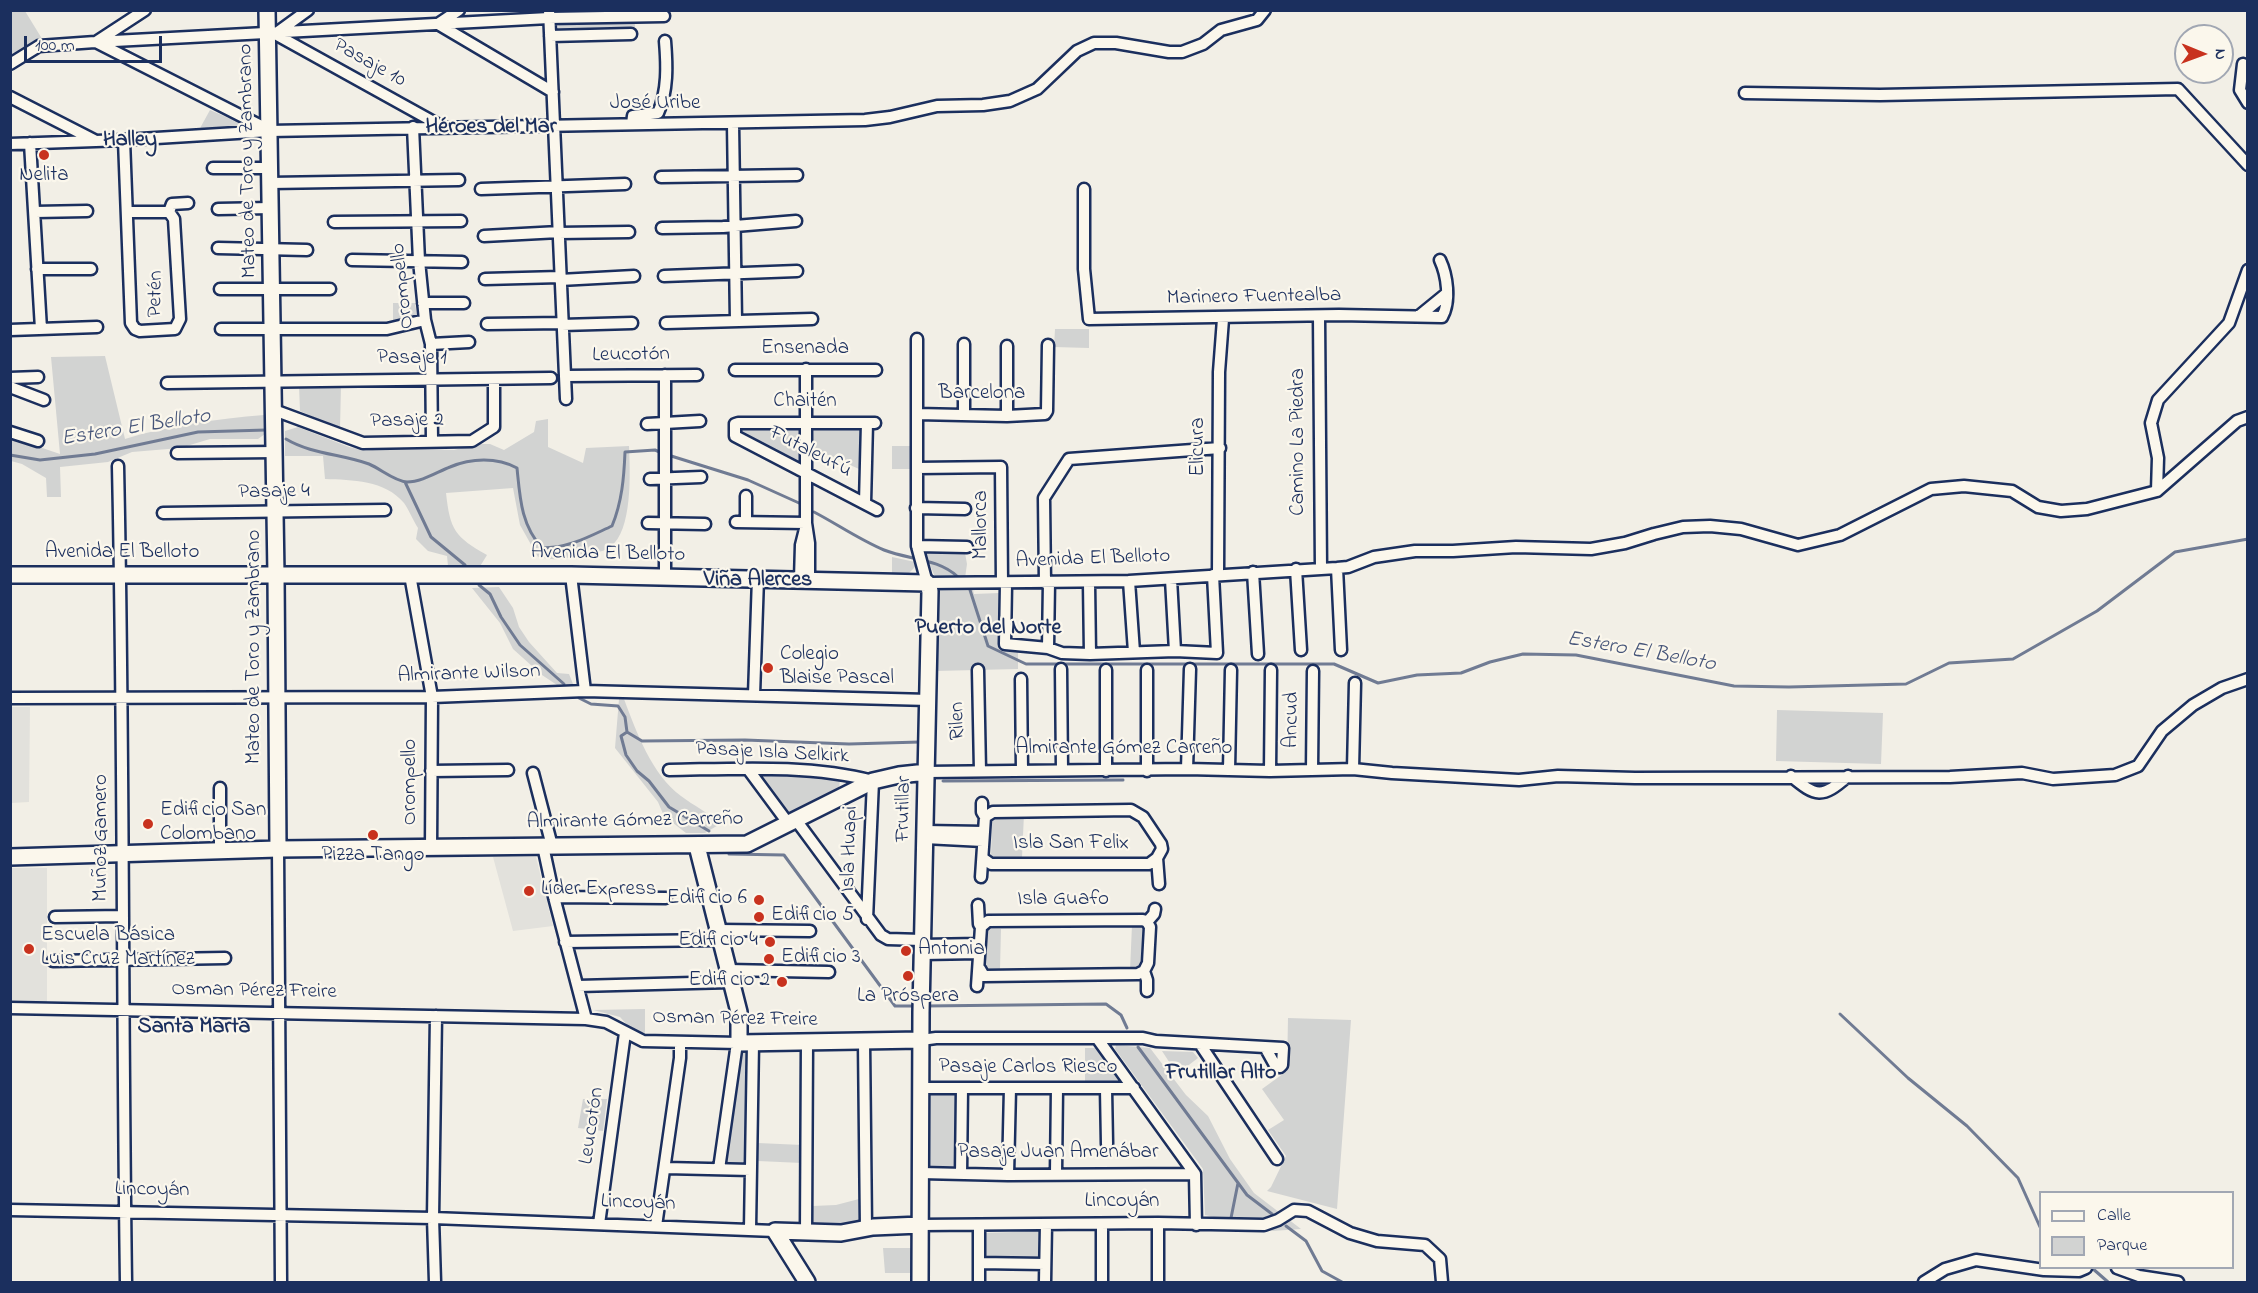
<!DOCTYPE html>
<html>
<head>
<meta charset="utf-8">
<style>
  body { margin:0 }
  #map { position:relative; width:2258px; height:1293px; overflow:hidden; background:#f2efe6; font-family:"Indie Flower",sans-serif }
  canvas { display:block }
  .frame { position:absolute; inset:0; border:12px solid #1b2f5e; pointer-events:none }
  .legend { position:absolute; left:2039px; top:1191px; width:195px; height:78px; box-sizing:border-box; background:#fbf7ec; border:2px solid #a1a7b3; margin:0; padding:8px 10px; list-style:none; font-size:18px; color:#1b2f5e }
  .legend li { display:flex; align-items:center; gap:12px; height:30px }
  .legend b { width:30px; border:2px solid #a1a7b3 }
  .north { position:absolute; left:2174px; top:24px; width:60px; height:60px; box-sizing:border-box; background:#fbf7ec; border:2px solid #a1a7b3; border-radius:50%; rotate:91deg; font-size:16px; font-weight:700; line-height:24px; text-align:center; color:#1b2f5e }
  .north::after { content:''; display:block; margin:auto; width:21px; height:27px; background:#c8321e; clip-path:polygon(50% 0,100% 100%,50% 72%,0 100%) }
  .scale { position:absolute; left:24px; top:36px; width:138px; height:27px; box-sizing:border-box; border:3px solid #1b2f5e; border-top:0; padding-left:8px; font-size:18px; line-height:21px; white-space:nowrap; color:#1b2f5e; -webkit-text-stroke:4px #fbf7ec; paint-order:stroke }
</style>
</head>
<body>
<div id="map">
<canvas width="2258" height="1293"></canvas>
<div class="frame"></div>
<ul class="legend">
<li><b style="height:8px;background:#fbf7ec"></b>Calle</li>
<li><b style="height:16px;background:#d2d3d2"></b>Parque</li>
</ul>
<div class="north">N</div>
<div class="scale">100 m</div>
</div>
<script>
const context = document.querySelector('canvas').getContext('2d');
context.lineJoin = 'round';
function fillPath(path, color) { context.fillStyle = color; context.fill(path, 'evenodd'); }
function stroke(path, color, width, dash) { context.strokeStyle = color; context.lineWidth = width; context.lineCap = dash ? 'butt' : 'round'; context.setLineDash(dash || []); context.stroke(path); }
function drawText(font, color, halo, rows, align = 'center') {
  context.font = font + ' "Indie Flower",sans-serif'; context.lineWidth = 4.5; context.setLineDash([]); context.textBaseline = 'middle'; context.strokeStyle = halo; context.fillStyle = color; for (const [text, x, y, turn = 0] of rows) {
    context.save(); context.translate(x, y); context.rotate((+turn || 0) * Math.PI / 180); context.textAlign = isNaN(turn) ? turn : align; if (halo) context.strokeText(text, 0, 0); context.fillText(text, 0, 0); context.restore();
  }
}
fillPath(new Path2D(`
  M 11,707 L 30,707 L 29,802 L 11,803 Z
  M 493,857 L 536,857 L 553,926 L 513,931 Z
  M 10,868 L 47,868 L 47,1003 L 11,1001 Z`), '#e2e1dc');
fillPath(new Path2D(`
  M 11,11 L 25,11 L 44,42 L 11,59 Z
  M 635,22 L 635,31 L 557,32 L 559,23 Z
  M 210,110 L 245,125 L 199,130 Z
  M 393,303 L 415,303 L 417,316 L 393,322 Z
  M 1055,329 L 1089,329 L 1089,348 L 1054,347 Z
  M 105,356 L 125,439 C 170,425 217,419 264,415 L 265,434 L 258,439 L 210,439 L 180,448 L 132,452 L 108,462 L 60,467 L 61,497 L 47,497 L 46,478 L 22,464 L 11,461 L 10,437 L 60,454 L 51,357 Z
  M 299,385 L 341,385 L 340,429 L 300,411 Z
  M 548,419 L 548,447 L 583,463 L 586,448 L 629,446 C 630,472 633,531 610,547 C 601,554 592,551 583,554 C 567,559 555,561 538,557 L 520,525 L 513,488 L 446,493 C 450,530 455,537 487,555 L 479,568 L 448,566 L 447,556 L 428,551 L 416,539 L 418,528 C 413,520 409,510 404,503 C 385,480 352,480 325,479 L 323,456 L 285,456 L 285,431 L 298,427 L 349,447 L 366,451 L 384,448 L 454,450 L 477,444 L 490,444 L 504,450 L 534,432 L 536,421 Z
  M 741,426 L 799,427 L 799,463 L 740,433 L 738,428 Z
  M 814,427 L 861,429 L 859,469 L 813,448 Z
  M 892,446 L 911,446 L 910,469 L 892,469 Z
  M 924,550 L 965,553 L 967,564 L 965,578 L 935,577 Z
  M 892,557 L 915,562 L 916,566 L 908,574 L 892,574 Z
  M 499,587 L 513,608 L 519,627 L 529,642 L 557,673 L 569,674 L 573,684 L 557,685 L 542,675 L 513,649 L 500,623 L 472,588 Z
  M 936,589 L 973,590 L 974,594 L 999,593 L 1001,596 L 1001,647 L 1018,648 L 1018,669 L 935,671 Z
  M 619,699 L 624,699 C 636,731 652,775 681,796 C 694,806 708,812 720,824 L 705,833 L 686,833 L 664,816 L 658,802 L 615,748 Z
  M 1777,710 L 1883,713 L 1881,764 L 1776,761 Z
  M 760,774 L 840,778 L 839,790 L 788,815 Z
  M 1024,814 L 1022,857 L 991,858 L 992,816 Z
  M 1132,925 L 1142,925 L 1146,928 L 1143,968 L 1130,971 Z
  M 989,929 L 1001,929 L 1000,969 L 986,969 L 987,930 Z
  M 645,1009 L 645,1033 L 630,1028 L 620,1017 L 593,1010 Z
  M 1288,1018 L 1351,1020 L 1337,1209 L 1267,1191 L 1271,1187 L 1286,1156 L 1268,1130 L 1284,1120 L 1262,1089 L 1287,1071 Z
  M 1116,1045 L 1150,1048 L 1186,1095 L 1208,1116 L 1230,1159 L 1254,1193 L 1301,1229 L 1272,1231 L 1262,1220 L 1220,1222 L 1214,1217 L 1205,1215 L 1203,1169 L 1115,1049 Z
  M 1085,1048 L 1098,1048 L 1121,1082 L 1085,1083 Z
  M 1162,1051 L 1193,1052 L 1198,1058 L 1177,1074 Z
  M 748,1052 L 747,1164 L 725,1163 L 740,1054 Z
  M 957,1091 L 956,1166 L 929,1166 L 928,1092 Z
  M 583,1099 L 607,1099 L 603,1131 L 578,1128 Z
  M 758,1143 L 802,1145 L 802,1163 L 758,1161 Z
  M 859,1199 L 860,1220 L 841,1224 L 812,1223 L 813,1206 L 836,1205 Z
  M 1041,1231 L 1040,1257 L 984,1258 L 984,1233 Z
  M 883,1248 L 913,1248 L 913,1273 L 885,1273 Z`), '#d2d3d2');
stroke(new Path2D(`
  M 286,439 C 311,454 341,454 369,464 C 381,469 394,481 407,482 C 422,482 437,472 450,467 C 471,458 497,457 517,468 C 520,498 521,525 542,548 C 569,548 588,537 612,526 C 622,502 624,477 625,452 L 655,450 L 662,453
  M 10,455 L 40,460 L 95,454 L 198,432 L 266,430
  M 668,455 L 748,480 L 799,503
  M 405,482 L 431,537 L 465,565
  M 814,512 C 837,524 860,540 884,550 C 909,560 938,558 958,577
  M 479,585 L 490,594 L 501,617 L 520,645 L 564,684
  M 970,590 L 988,646 L 1026,664 L 1334,664 L 1378,683 L 1417,675 L 1461,673 L 1490,662 L 1523,654 L 1576,655 L 1734,686 L 1789,687 L 1906,684 L 1949,663 L 2013,659 L 2097,611 L 2175,552 L 2248,539
  M 579,698 L 591,704 L 618,706 L 625,717 L 627,732 L 621,736 L 626,755 L 637,771 L 649,781 L 669,807 L 709,831
  M 627,732 L 642,741 L 745,740 L 849,744 L 920,742
  M 943,781 L 1123,780
  M 729,854 L 784,855 L 895,1006 L 915,1006
  M 925,1006 L 1106,1004 L 1121,1015 L 1127,1028
  M 1840,1014 L 1908,1078 L 1967,1126 L 2018,1178 L 2040,1227
  M 1138,1047 L 1247,1195 L 1272,1214
  M 1231,1218 L 1238,1183
  M 1286,1226 L 1306,1241 L 1322,1271 L 1342,1282
  M 2092,1268 L 2108,1282`), '#707b93', 3);
const street = new Path2D(`
  M 308,10 L 275,34 L 441,126
  M 459,10 L 438,24 L 553,92
  M 549,10 L 566,399
  M 550,36 L 631,34
  M 96,42 L 269,130
  M 96,42 L 145,10
  M 10,64 L 39,46 L 95,42 L 549,18 L 664,16
  M 2243,64 L 2240,90 L 2248,103
  M 1745,93 L 1880,95 L 2178,89 L 2248,165
  M 10,97 L 94,140
  M 632,124 L 633,116 L 658,113 C 668,91 667,65 665,41
  M 733,124 L 736,321
  M 413,127 L 419,261 L 425,320 L 431,344 L 432,441
  M 124,140 L 131,323 L 135,329 L 140,331 L 175,329 L 180,319 L 174,219 L 169,212 L 127,212
  M 30,143 L 41,329
  M 10,144 L 124,140 L 269,131 L 865,120 L 890,117 L 937,106 L 983,105 L 1010,101 L 1037,89 L 1077,51 L 1094,43 L 1116,43 L 1169,52 L 1182,52 L 1203,44 L 1221,30 L 1257,20 L 1265,10
  M 213,168 L 270,168
  M 661,177 L 797,175
  M 270,183 L 459,180
  M 481,189 L 625,184
  M 1084,189 L 1084,269 L 1089,319 L 1339,315 L 1442,317 C 1451,301 1447,275 1440,260
  M 218,209 L 271,208
  M 35,212 L 87,211
  M 169,212 L 172,204 L 188,203
  M 334,222 L 461,221
  M 662,228 L 723,227 L 796,221
  M 558,233 L 629,232
  M 484,236 L 559,232
  M 218,248 L 307,250
  M 352,260 L 462,262
  M 37,269 L 91,269
  M 664,276 L 797,271
  M 485,279 L 560,277
  M 560,280 L 634,276
  M 220,289 L 330,289
  M 423,303 L 464,303
  M 1319,316 L 1321,569
  M 1419,316 L 1446,294
  M 666,323 L 812,319
  M 487,324 L 562,323
  M 562,325 L 632,323
  M 221,329 L 387,329 L 425,320
  M 10,330 L 97,327
  M 917,339 L 917,546 L 927,583 L 1129,581 L 1337,568 L 1348,567 L 1374,557 L 1415,551 L 1453,551 L 1516,547 L 1591,549 L 1625,543 L 1654,534 L 1683,527 L 1710,526 L 1741,529 L 1798,545 L 1840,535 L 1931,489 L 1964,486 L 2012,491 L 2038,507 L 2061,511 L 2087,509 L 2157,491 L 2237,421 L 2248,417
  M 431,344 L 469,342
  M 806,369 L 806,523 L 809,543 L 809,579
  M 735,370 L 876,370
  M 565,376 L 697,375
  M 10,378 L 38,377
  M 167,383 L 551,378
  M 10,387 L 44,400
  M 274,410 L 363,443 L 472,441 L 494,427 L 494,379
  M 917,414 L 1007,416 L 1045,414 L 1047,411 L 1048,345
  M 964,415 L 964,344
  M 1007,416 L 1007,346
  M 875,423 L 738,423 L 735,424 L 735,436 L 877,510
  M 647,424 L 700,421
  M 10,432 L 38,441
  M 177,453 L 275,452
  M 118,466 C 124,738 122,1010 126,1282
  M 917,468 L 1001,467 L 1002,583
  M 650,479 L 701,477
  M 2157,491 L 2158,458 L 2151,423 L 2158,400 L 2229,323 L 2248,270
  M 865,503 L 867,423
  M 916,508 L 965,509
  M 163,513 L 385,510
  M 736,522 L 806,523
  M 746,522 L 746,496
  M 648,523 L 705,524
  M 917,546 L 967,547
  M 1337,568 L 1341,650
  M 1296,569 L 1301,650
  M 1253,572 L 1258,654
  M 410,575 L 432,697 L 431,848
  M 571,575 L 585,691
  M 1218,575 L 1219,372 L 1223,319
  M 665,577 L 665,375
  M 800,579 L 801,545 L 805,529
  M 1171,579 L 1175,651
  M 1129,581 L 1134,652
  M 1045,583 L 1044,498 L 1069,459 L 1220,448
  M 1089,583 L 1090,654
  M 1006,584 L 1005,644 L 1048,648 L 1062,653 L 1090,654 L 1175,651 L 1217,653 L 1213,575
  M 1048,648 L 1049,582
  M 1061,669 L 1062,770
  M 978,670 L 980,771
  M 1106,670 L 1106,771
  M 1021,679 L 1022,771
  M 754,695 L 758,578
  M 10,698 L 432,697 L 585,691 L 929,700
  M 748,769 L 788,823
  M 1187,769 L 1190,669
  M 1353,769 L 1355,683
  M 669,770 C 736,769 808,764 873,781 L 867,919
  M 1229,770 L 1231,670
  M 1312,770 L 1313,671
  M 431,771 L 508,770
  M 1147,771 L 1147,670
  M 1270,771 L 1271,670
  M 927,772 L 1187,769 L 1270,771 L 1353,769 L 1392,773 L 1519,780 L 1558,776 L 1635,778 L 1950,777 L 2022,773 L 2053,779 L 2115,775 L 2138,766 L 2162,731 L 2193,705 L 2222,688 L 2248,679
  M 533,773 L 552,846
  M 1791,776 C 1816,797 1822,799 1848,776
  M 985,817 L 993,812 L 1131,810 L 1143,817 L 1161,844 L 1162,849 L 1157,858 L 1159,884
  M 796,820 L 881,935 L 888,939 L 922,940
  M 925,831 L 984,832
  M 925,838 L 983,841
  M 543,846 L 554,897 L 586,1019
  M 278,849 L 281,1282
  M 220,850 L 220,788
  M 984,859 L 991,864 L 1149,864 L 1157,858
  M 981,877 L 985,817 L 982,812 L 982,803
  M 554,897 L 666,898
  M 55,917 L 122,916
  M 981,927 L 988,921 L 1143,920 L 1147,922
  M 718,930 L 810,931
  M 565,942 L 721,940
  M 922,945 L 979,944
  M 922,954 L 979,953
  M 53,961 L 225,958
  M 980,969 L 984,976 L 1138,974 L 1144,971
  M 728,970 L 829,972
  M 578,986 L 731,982
  M 977,986 L 981,927 L 979,924 L 978,905
  M 1147,991 L 1147,980 L 1144,971 L 1148,963 L 1150,927 L 1147,922 L 1154,914 L 1155,909
  M 10,1008 L 586,1019 L 606,1022 L 643,1041 L 739,1043
  M 1097,1038 L 1195,1174 L 1196,1225
  M 921,1040 L 936,1038 L 1143,1038 L 1156,1041 L 1265,1047 L 1283,1048 L 1282,1065 L 1280,1067 L 1275,1065 L 1265,1047
  M 864,1042 L 866,1228
  M 1200,1044 L 1277,1159
  M 921,1088 L 1134,1088
  M 1106,1089 L 1107,1144
  M 666,1168 L 751,1170
  M 719,1169 L 737,1043
  M 921,1173 L 1008,1175 L 1195,1174
  M 1056,1173 L 1057,1088
  M 961,1174 L 962,1088
  M 1008,1175 L 1010,1088
  M 10,1210 L 433,1218 L 775,1231
  M 599,1224 L 625,1033
  M 1102,1224 L 1102,1282
  M 920,1225 L 1158,1223 L 1264,1225 L 1278,1220 L 1294,1210 L 1308,1211 L 1350,1233 L 1377,1241 L 1425,1245 L 1440,1259 L 1442,1282
  M 656,1226 L 680,1058 L 680,1042
  M 750,1229 L 753,1043
  M 806,1232 L 807,1042
  M 979,1263 L 1045,1264
  M 2117,1268 L 2139,1276 L 2178,1282
  M 435,1282 L 433,1218 L 436,1016
  M 979,1282 L 979,1225
  M 1045,1282 L 1046,1224
  M 1158,1282 L 1158,1223
  M 1924,1282 L 1945,1269 L 1976,1260 L 2044,1270 L 2079,1271 L 2086,1268`);
const secondary = new Path2D(`
  M 267,10 L 276,575 L 278,849
  M 10,575 L 571,575 L 927,583 L 930,591 L 921,1012 L 920,1282
  M 697,846 L 739,1012 L 739,1043 L 921,1040
  M 10,857 L 278,849 L 747,844 L 873,781 L 899,775 L 927,772
  M 807,1282 L 775,1231 L 841,1233 L 873,1227 L 920,1225`);
stroke(street, '#1b2f5e', 15);
stroke(secondary, '#1b2f5e', 20);
stroke(street, '#fbf7ec', 10);
stroke(secondary, '#fbf7ec', 15);
for (const [x, y, r, color] of [
  [44,155,6,"#c8321e"],
  [768,668,6,"#c8321e"],
  [148,824,6,"#c8321e"],
  [373,835,6,"#c8321e"],
  [529,891,6,"#c8321e"],
  [759,900,6,"#c8321e"],
  [759,917,6,"#c8321e"],
  [770,942,6,"#c8321e"],
  [29,949,6,"#c8321e"],
  [906,951,6,"#c8321e"],
  [769,959,6,"#c8321e"],
  [908,976,6,"#c8321e"],
  [782,982,6,"#c8321e"]
]) { const dot = new Path2D(); dot.arc(x, y, r, 0, 2 * Math.PI); context.fillStyle = color; context.fill(dot); stroke(dot, '#fbf7ec', 2); }
drawText('21px', '#1b2f5e', '#fbf7ec', [
  ["Pasaje 10",369,64,29],
  ["José Uribe",655,105],
  ["Mateo de Toro y Zambrano",249,161,-91],
  ["Orompello",404,286,-96],
  ["Petén",157,294,-89],
  ["Marinero Fuentealba",1254,298,-1],
  ["Ensenada",805,350],
  ["Leucotón",631,356,-1],
  ["Pasaje 1",412,360],
  ["Barcelona",982,395],
  ["Chaitén",805,403],
  ["Pasaje 2",407,422,-1],
  ["Camino La Piedra",1300,442,-90],
  ["Elicura",1200,447,-90],
  ["Futaleufú",810,453,27],
  ["Pasaje 4",274,493,-1],
  ["Mallorca",983,525,-90],
  ["Avenida El Belloto",122,554],
  ["Avenida El Belloto",608,555,1],
  ["Avenida El Belloto",1093,560,-2],
  ["Mateo de Toro y Zambrano",256,647,-90],
  ["Almirante Wilson",469,675,-2],
  ["Ancud",1293,720,-89],
  ["Rilen",959,721,-91],
  ["Almirante Gómez Carreño",1124,750],
  ["Pasaje Isla Selkirk",772,754,3],
  ["Orompello",412,782,-90],
  ["Frutillar",905,809,-89],
  ["Almirante Gómez Carreño",635,822,-1],
  ["Muñoz Gamero",103,838,-90],
  ["Isla San Felix",1071,845],
  ["Isla Huapi",851,849,-88],
  ["Isla Guafo",1063,901],
  ["Osman Pérez Freire",254,992,1],
  ["Osman Pérez Freire",735,1020,1],
  ["Pasaje Carlos Riesco",1028,1069],
  ["Leucotón",593,1126,-82],
  ["Pasaje Juan Amenábar",1058,1154],
  ["Lincoyán",152,1191,1],
  ["Lincoyán",1122,1203],
  ["Lincoyán",638,1204,2]
]);
drawText('21px', '#1b2f5e', '#fbf7ec', [
  ["Nelita",44,177,"center"],
  ["Colegio",780,656],
  ["Blaise Pascal",780,680],
  ["Edificio San",160,812],
  ["Colombano",160,836],
  ["Pizza Tango",373,857,"center"],
  ["Líder Express",541,891],
  ["Edificio 6",747,900,"right"],
  ["Edificio 5",771,917],
  ["Escuela Básica",41,937],
  ["Luis Cruz Martínez",41,961],
  ["Edificio 4",758,942,"right"],
  ["Antonia",918,951],
  ["Edificio 3",781,959],
  ["Edificio 2",770,982,"right"],
  ["La Próspera",908,998,"center"]
], 'left');
drawText('bold 22px', '#1b2f5e', '#fbf7ec', [
  ["Héroes del Mar",491,128],
  ["Halley",130,141],
  ["Viña Alerces",758,581],
  ["Puerto del Norte",988,629],
  ["Santa Marta",194,1028],
  ["Frutillar Alto",1221,1074]
]);
drawText('italic 22px', '#465579', '#fbf7ec', [
  ["Estero El Belloto",136,429,-9],
  ["Estero El Belloto",1641,653,10]
]);
</script>
</body>
</html>
